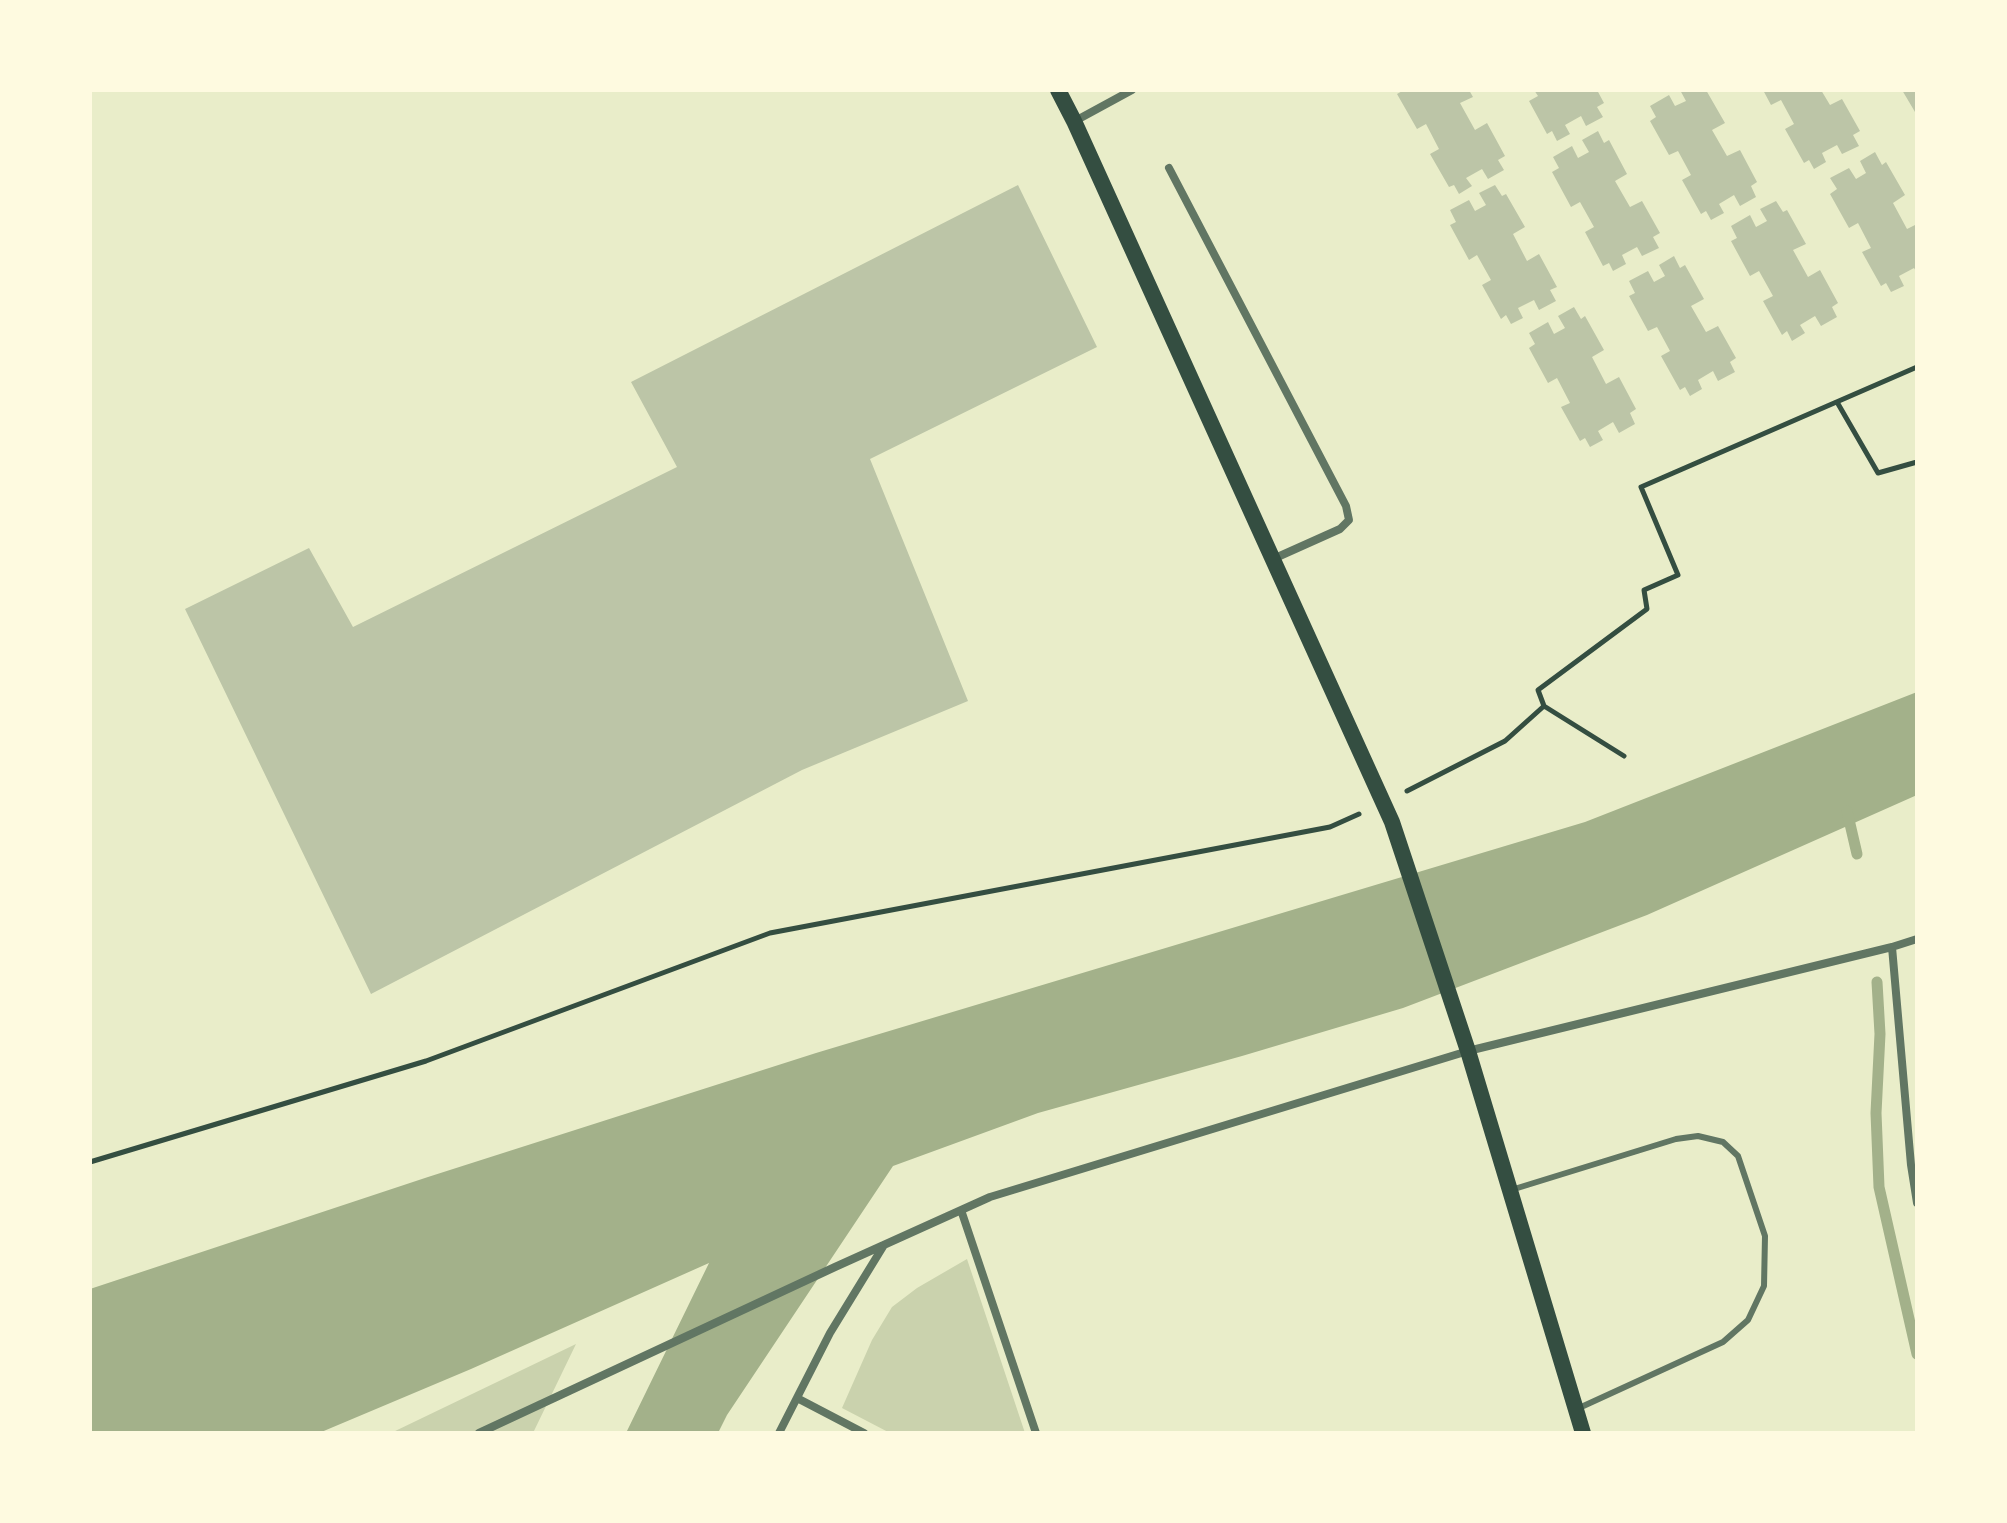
<!DOCTYPE html>
<html>
<head>
<meta charset="utf-8">
<style>
  body { margin:0 }
  #map { position:relative; width:2007px; height:1523px; overflow:hidden; background:#e9edc9; font-family:"Fira Sans Condensed",sans-serif }
  canvas { display:block }
  .frame { position:absolute; inset:0; border:92px solid #fefae0; pointer-events:none }
</style>
</head>
<body>
<div id="map">
<canvas width="2007" height="1523"></canvas>
<div class="frame"></div>
</div>
<script>
const context = document.querySelector('canvas').getContext('2d');
context.lineJoin = 'round';
function fillPath(path, color) { context.fillStyle = color; context.fill(path, 'evenodd'); }
function stroke(path, color, width, dash) { context.strokeStyle = color; context.lineWidth = width; context.lineCap = dash ? 'butt' : 'round'; context.setLineDash(dash || []); context.stroke(path); }
fillPath(new Path2D(`
  M 967,1259 L 1025,1433 L 890,1433 L 842,1408 L 872,1340 L 892,1307 L 917,1288 Z
  M 576,1344 L 533,1433 L 391,1433 Z`), '#cad2ad');
fillPath(new Path2D(`
  M 1917,692 L 1917,795 L 1647,915 L 1403,1008 L 1242,1056 L 1038,1113 L 893,1166 L 727,1415 L 718,1433 L 626,1433 L 709,1263 L 471,1369 L 319,1433 L 90,1433 L 90,1289 L 428,1177 L 816,1053 L 1585,822 Z`), '#a3b18a');
stroke(new Path2D(`
  M 1847,811 L 1857,854
  M 1877,982 L 1880,1034 L 1876,1113 L 1879,1187 L 1917,1354`), '#a3b18a', 11);
fillPath(new Path2D(`
  M 1404,90 L 1469,90 L 1473,97 L 1460,103 L 1475,130 L 1487,123 L 1505,156 L 1498,160 L 1504,170 L 1488,179 L 1482,169 L 1466,178 L 1472,186 L 1459,194 L 1454,185 L 1449,187 L 1430,154 L 1439,149 L 1426,124 L 1417,129 L 1397,94 Z
  M 1534,90 L 1597,90 L 1604,103 L 1597,107 L 1603,117 L 1586,126 L 1581,116 L 1565,125 L 1570,134 L 1557,141 L 1552,131 L 1547,134 L 1529,101 L 1538,96 Z
  M 1680,90 L 1701,90 L 1702,92 L 1706,90 L 1725,123 L 1712,130 L 1727,156 L 1740,150 L 1757,182 L 1751,186 L 1756,197 L 1740,206 L 1734,195 L 1719,204 L 1724,213 L 1711,220 L 1706,211 L 1701,214 L 1682,180 L 1691,175 L 1678,151 L 1669,155 L 1650,121 L 1656,117 L 1650,106 L 1669,95 L 1675,106 L 1686,101 Z
  M 1763,90 L 1821,90 L 1830,105 L 1842,99 L 1860,131 L 1853,135 L 1859,146 L 1842,154 L 1837,145 L 1822,153 L 1826,162 L 1814,169 L 1809,160 L 1804,163 L 1785,129 L 1794,124 L 1781,100 L 1771,105 Z
  M 1902,90 L 1917,90 L 1917,111 L 1915,112 Z
  M 1598,131 L 1604,143 L 1609,140 L 1627,174 L 1615,181 L 1630,207 L 1642,201 L 1660,233 L 1653,237 L 1659,248 L 1642,256 L 1637,247 L 1622,255 L 1626,264 L 1613,271 L 1609,263 L 1603,266 L 1585,232 L 1594,227 L 1580,202 L 1571,207 L 1552,172 L 1559,168 L 1553,157 L 1572,146 L 1578,158 L 1589,152 L 1582,140 Z
  M 1875,152 L 1882,165 L 1886,162 L 1905,195 L 1893,203 L 1907,229 L 1917,224 L 1917,273 L 1914,268 L 1899,276 L 1904,286 L 1891,292 L 1886,283 L 1881,286 L 1862,252 L 1871,248 L 1858,223 L 1849,228 L 1830,194 L 1837,189 L 1830,178 L 1849,168 L 1856,179 L 1866,173 L 1860,161 Z
  M 1018,185 L 1097,347 L 870,459 L 968,701 L 802,770 L 371,994 L 185,609 L 309,548 L 353,627 L 677,467 L 631,382 Z
  M 1495,185 L 1502,196 L 1506,194 L 1525,227 L 1513,234 L 1527,261 L 1539,254 L 1557,287 L 1550,290 L 1556,301 L 1539,310 L 1534,300 L 1518,308 L 1523,318 L 1511,324 L 1506,315 L 1501,319 L 1482,285 L 1491,280 L 1477,255 L 1469,260 L 1450,225 L 1456,222 L 1450,210 L 1469,200 L 1475,211 L 1486,205 L 1479,193 Z
  M 1776,201 L 1783,212 L 1787,210 L 1806,244 L 1793,250 L 1808,277 L 1820,270 L 1838,303 L 1832,307 L 1837,317 L 1821,326 L 1815,316 L 1800,325 L 1805,333 L 1792,341 L 1787,331 L 1782,335 L 1763,301 L 1773,296 L 1759,271 L 1750,276 L 1731,241 L 1737,238 L 1731,226 L 1750,215 L 1756,227 L 1767,221 L 1760,209 Z
  M 1674,256 L 1680,268 L 1685,265 L 1704,299 L 1691,306 L 1706,332 L 1718,326 L 1736,358 L 1730,362 L 1735,372 L 1718,381 L 1713,371 L 1698,380 L 1702,389 L 1690,396 L 1685,387 L 1680,390 L 1661,356 L 1670,351 L 1657,327 L 1648,331 L 1629,296 L 1635,293 L 1629,281 L 1648,271 L 1654,282 L 1665,276 L 1659,265 Z
  M 1574,307 L 1581,319 L 1585,316 L 1604,350 L 1592,357 L 1606,384 L 1619,377 L 1636,409 L 1630,413 L 1635,424 L 1619,433 L 1613,422 L 1598,431 L 1603,440 L 1590,447 L 1585,438 L 1580,441 L 1561,407 L 1570,403 L 1557,378 L 1548,383 L 1529,348 L 1535,344 L 1529,333 L 1548,322 L 1554,334 L 1565,328 L 1558,316 Z`), '#bcc5a7');
stroke(new Path2D(`
  M 1837,402 L 1878,473 L 1917,462
  M 1544,706 L 1624,756
  M 1407,791 L 1505,741 L 1544,706 L 1538,690 L 1647,609 L 1644,590 L 1678,575 L 1641,487 L 1917,367
  M 90,1162 L 426,1061 L 770,933 L 1330,827 L 1359,814`), '#344e41', 5);
stroke(new Path2D(`
  M 1511,1190 L 1676,1139 L 1698,1136 L 1723,1142 L 1738,1156 L 1765,1236 L 1764,1286 L 1748,1320 L 1723,1342 L 1579,1408`), '#617663', 6);
stroke(new Path2D(`
  M 1075,121 L 1132,90
  M 1169,168 L 1346,506 L 1349,520 L 1340,529 L 1273,559
  M 1892,947 L 1911,1165 L 1917,1203
  M 961,1210 L 1036,1433
  M 797,1398 L 864,1433
  M 479,1433 L 835,1267 L 990,1197 L 1468,1051 L 1892,947 L 1917,939
  M 779,1433 L 830,1333 L 884,1245`), '#617663', 8);
stroke(new Path2D(`
  M 1058,90 L 1074,121 L 1392,822 L 1468,1051 L 1583,1433`), '#344e41', 16);
</script>
</body>
</html>
